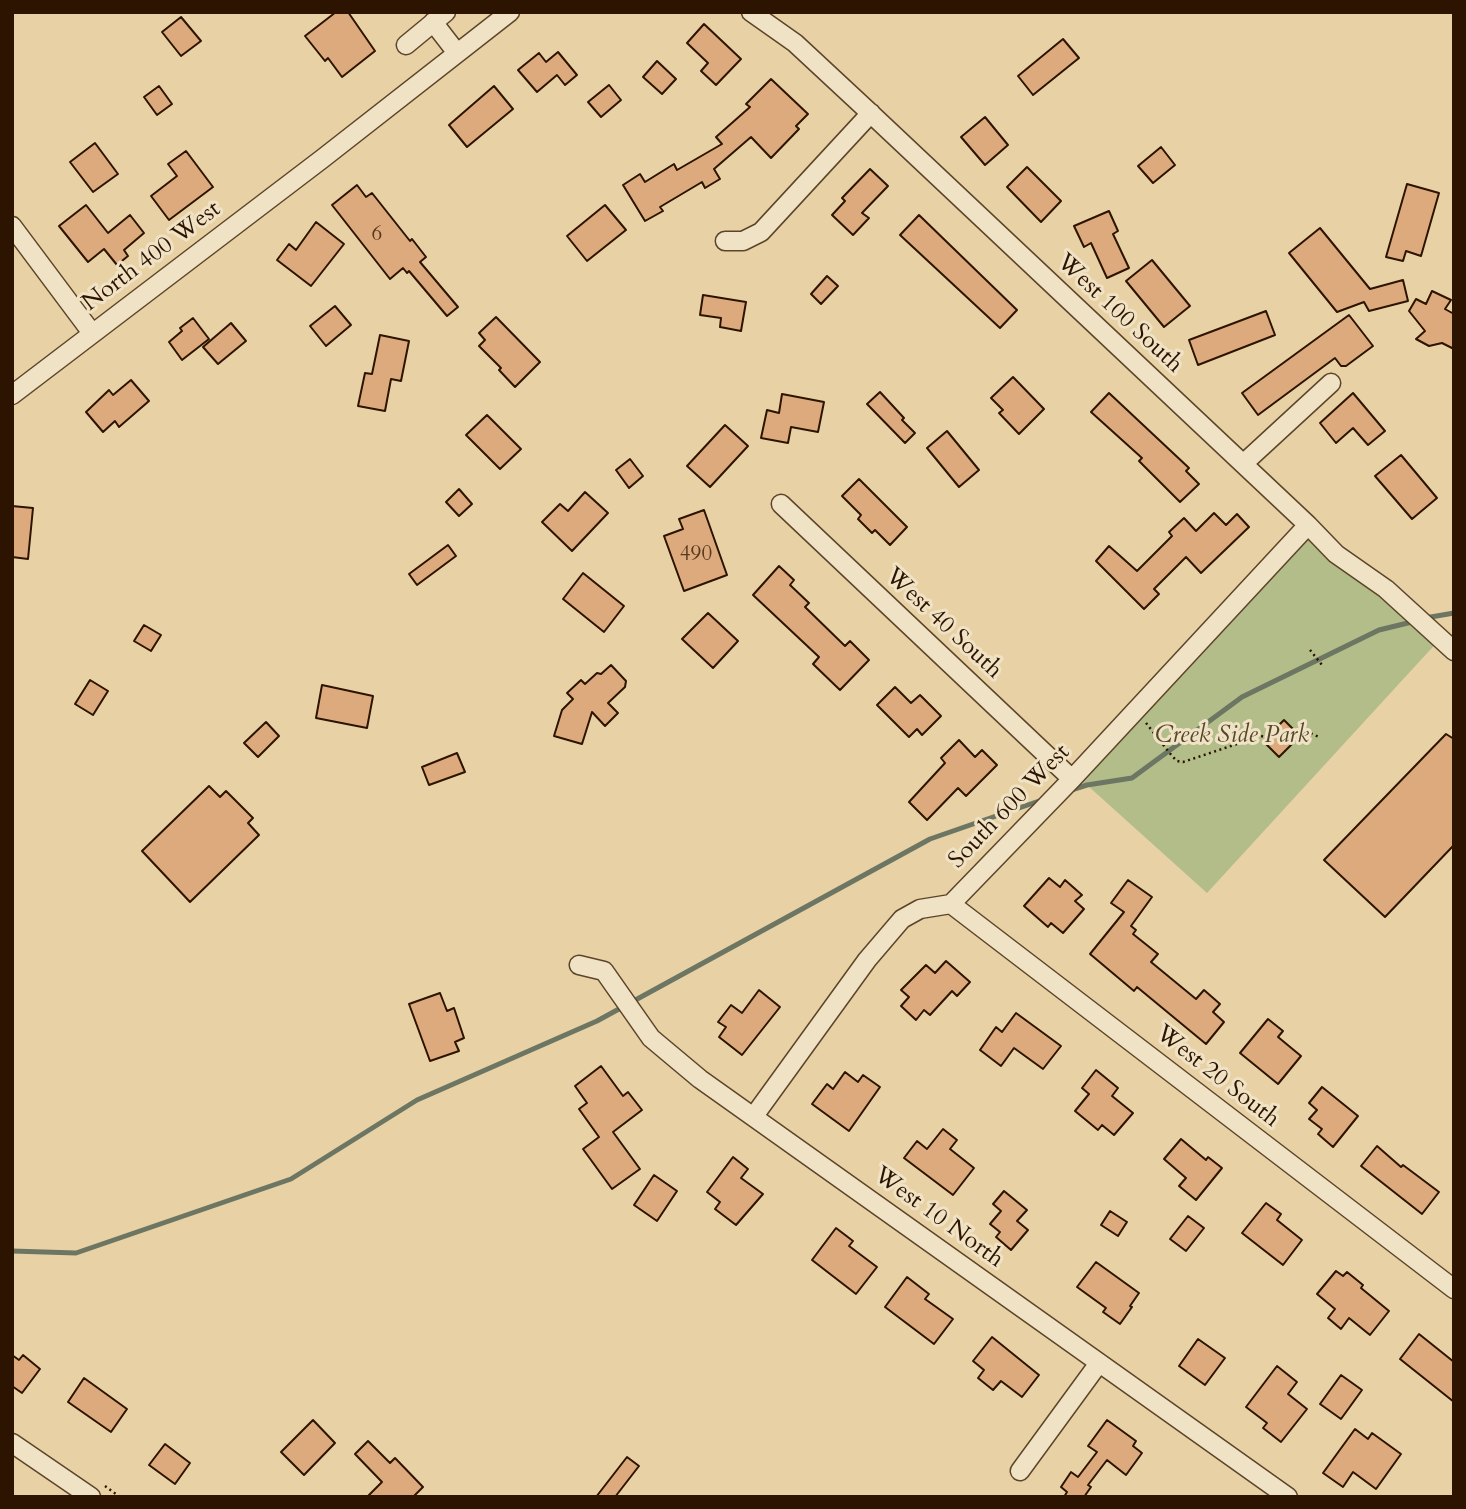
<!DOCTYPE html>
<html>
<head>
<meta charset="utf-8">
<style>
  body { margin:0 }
  #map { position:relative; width:1466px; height:1509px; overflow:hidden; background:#e8d2a5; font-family:Cardo,serif }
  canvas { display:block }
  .frame { position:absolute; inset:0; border:14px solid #2d1400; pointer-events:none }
</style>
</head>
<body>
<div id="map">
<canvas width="1466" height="1509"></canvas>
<div class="frame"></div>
</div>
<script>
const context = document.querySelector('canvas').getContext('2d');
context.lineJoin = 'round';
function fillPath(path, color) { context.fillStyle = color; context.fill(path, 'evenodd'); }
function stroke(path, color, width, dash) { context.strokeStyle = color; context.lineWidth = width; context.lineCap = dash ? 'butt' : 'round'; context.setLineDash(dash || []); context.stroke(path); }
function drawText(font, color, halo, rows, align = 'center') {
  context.font = font + ' Cardo,serif'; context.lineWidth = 6; context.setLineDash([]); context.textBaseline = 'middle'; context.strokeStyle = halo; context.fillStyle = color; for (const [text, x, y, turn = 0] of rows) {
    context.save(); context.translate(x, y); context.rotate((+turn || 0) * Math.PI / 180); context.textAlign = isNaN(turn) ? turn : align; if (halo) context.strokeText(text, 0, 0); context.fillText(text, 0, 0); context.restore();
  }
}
fillPath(new Path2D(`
  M 1308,525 L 1441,638 L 1207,893 L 1087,785 L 1072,779 Z`), '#b2bd89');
stroke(new Path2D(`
  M 1425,618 L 1454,613
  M 1068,791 L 1087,785 L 1132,778 L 1242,697 L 1379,630 L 1416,621
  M 12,1251 L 76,1253 L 291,1179 L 417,1100 L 597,1021 L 930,839 L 1042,800`), '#6d7662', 5);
const building = new Path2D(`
  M 336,12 L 348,12 L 375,51 L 342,77 L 328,58 L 325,61 L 305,36 Z
  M 181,17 L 201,41 L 181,56 L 162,32 Z
  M 704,24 L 741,59 L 716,85 L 701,71 L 708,63 L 687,43 Z
  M 1063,39 L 1079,58 L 1033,95 L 1018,76 Z
  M 558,52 L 577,75 L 565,85 L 557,75 L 537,92 L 518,70 L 539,53 L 546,62 Z
  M 657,61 L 676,79 L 662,94 L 643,77 Z
  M 771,79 L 808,114 L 796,126 L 799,129 L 771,158 L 751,137 L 714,169 L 720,179 L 705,188 L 702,182 L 660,207 L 663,211 L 645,221 L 623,185 L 640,174 L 645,182 L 674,164 L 677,170 L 722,144 L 716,137 L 750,107 L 746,104 Z
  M 609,85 L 621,100 L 601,117 L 588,102 Z
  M 159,86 L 172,104 L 157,115 L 144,97 Z
  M 494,86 L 513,109 L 467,147 L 449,125 Z
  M 985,117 L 1008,145 L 985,165 L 961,137 Z
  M 95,143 L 118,174 L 93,192 L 70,162 Z
  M 1161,147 L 1175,165 L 1153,183 L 1138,166 Z
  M 186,151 L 213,187 L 169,220 L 151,196 L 177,176 L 168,164 Z
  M 1027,167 L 1061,201 L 1041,222 L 1007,187 Z
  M 870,169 L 888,186 L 862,213 L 869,218 L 853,235 L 832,215 L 845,201 L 842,198 Z
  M 1407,184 L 1439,193 L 1421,256 L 1406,251 L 1403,261 L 1386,257 Z
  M 357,185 L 366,197 L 372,193 L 410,241 L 412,239 L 426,257 L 420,262 L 458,307 L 447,316 L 409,271 L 407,273 L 403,268 L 390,279 L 332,205 Z
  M 86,205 L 108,233 L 130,215 L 144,233 L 124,250 L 128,256 L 117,265 L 104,249 L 88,262 L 59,226 Z
  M 605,205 L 626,230 L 587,261 L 567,236 Z
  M 1109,211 L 1118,231 L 1113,234 L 1129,268 L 1107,278 L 1091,243 L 1084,247 L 1074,226 Z
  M 919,215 L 1017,310 L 1000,328 L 900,235 Z
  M 316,222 L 344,244 L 311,286 L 277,260 L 289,244 L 296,250 Z
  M 1320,228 L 1370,289 L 1403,280 L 1408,301 L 1369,311 L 1364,302 L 1337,312 L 1289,253 Z
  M 1152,260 L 1190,306 L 1164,327 L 1126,281 Z
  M 827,276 L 838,286 L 821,304 L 811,294 Z
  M 1432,291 L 1451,300 L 1445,309 L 1454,314 L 1454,349 L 1442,343 L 1429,346 L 1416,339 L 1425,331 L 1409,311 L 1416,299 L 1426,304 Z
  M 703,295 L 746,302 L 741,331 L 720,327 L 721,318 L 700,315 Z
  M 335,306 L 351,325 L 326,346 L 310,326 Z
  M 1266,311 L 1275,335 L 1198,365 L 1189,340 Z
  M 1349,315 L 1373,346 L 1346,366 L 1341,366 L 1335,358 L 1258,415 L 1242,393 Z
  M 496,317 L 540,362 L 515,387 L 499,370 L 501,368 L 479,346 L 485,340 L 479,333 Z
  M 193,318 L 209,339 L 182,360 L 169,342 L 182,331 L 180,328 Z
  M 231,323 L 246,341 L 218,364 L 203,347 Z
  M 380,335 L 409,341 L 401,381 L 391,379 L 385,411 L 358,406 L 365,373 L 372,374 Z
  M 1013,377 L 1044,409 L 1019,434 L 999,413 L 1003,410 L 991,398 Z
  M 131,380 L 149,401 L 119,427 L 115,421 L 103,432 L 86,412 L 109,390 L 113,395 Z
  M 880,392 L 904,418 L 902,420 L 915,433 L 905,443 L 867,404 Z
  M 1109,393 L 1189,468 L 1186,471 L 1199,484 L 1180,502 L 1139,461 L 1142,458 L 1091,412 Z
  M 1353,393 L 1385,431 L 1368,445 L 1353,428 L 1336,443 L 1320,423 Z
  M 782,394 L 824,402 L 818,432 L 791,427 L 788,443 L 761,438 L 767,410 L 779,413 Z
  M 487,415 L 521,449 L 500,469 L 466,435 Z
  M 725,425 L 748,446 L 710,487 L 687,466 Z
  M 947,431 L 979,470 L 959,487 L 927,448 Z
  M 1401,455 L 1437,498 L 1412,519 L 1375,476 Z
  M 630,459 L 643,476 L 629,488 L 616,470 Z
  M 859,479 L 907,527 L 890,545 L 875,530 L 872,533 L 858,519 L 861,515 L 842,496 Z
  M 459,489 L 472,504 L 459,516 L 446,502 Z
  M 585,492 L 608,513 L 572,551 L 542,522 L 560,504 L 568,511 Z
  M 12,506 L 33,508 L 28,559 L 12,557 Z
  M 704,510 L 727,575 L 684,591 L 664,536 L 683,529 L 679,519 Z
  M 1214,513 L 1226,525 L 1237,514 L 1249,527 L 1201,573 L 1186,557 L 1154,589 L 1159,594 L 1144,609 L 1096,561 L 1109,546 L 1137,571 L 1172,536 L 1169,532 L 1184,518 L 1196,531 Z
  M 448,545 L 456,556 L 417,585 L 409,574 Z
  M 779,566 L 794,580 L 790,585 L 809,603 L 805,607 L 845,646 L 850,641 L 869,660 L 840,690 L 813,664 L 819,657 L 753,595 Z
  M 583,573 L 624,606 L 604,632 L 563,599 Z
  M 708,613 L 738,641 L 713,668 L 682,639 Z
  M 144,625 L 161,635 L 151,651 L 134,641 Z
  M 611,665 L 626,681 L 625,687 L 608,703 L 618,713 L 605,726 L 592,712 L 582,744 L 554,736 L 562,710 L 573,699 L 567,693 L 581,680 L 585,684 L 597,673 L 601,674 Z
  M 90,680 L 108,691 L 93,715 L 75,704 Z
  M 322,685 L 373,696 L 367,728 L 316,718 Z
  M 895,687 L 911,703 L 920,695 L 941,716 L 922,735 L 917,729 L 909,737 L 877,705 Z
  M 1284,720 L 1300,736 L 1279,757 L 1263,741 Z
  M 266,722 L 279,736 L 258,757 L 244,743 Z
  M 1446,734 L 1454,739 L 1454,845 L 1385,917 L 1324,860 Z
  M 959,740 L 975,757 L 982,750 L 997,765 L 966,796 L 958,788 L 927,820 L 909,802 L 945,763 L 941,758 Z
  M 457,753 L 465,772 L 429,785 L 422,767 Z
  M 209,786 L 220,797 L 226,791 L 253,818 L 248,823 L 259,835 L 190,902 L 142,851 Z
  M 1049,878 L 1060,887 L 1065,880 L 1082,895 L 1075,901 L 1084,909 L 1063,933 L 1051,923 L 1048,927 L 1024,906 Z
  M 1128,880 L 1152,897 L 1131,926 L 1136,930 L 1133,934 L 1158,954 L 1151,962 L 1196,999 L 1204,990 L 1220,1004 L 1213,1012 L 1224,1022 L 1206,1044 L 1137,987 L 1134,991 L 1090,954 L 1124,912 L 1111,903 Z
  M 946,961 L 970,982 L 957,996 L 952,991 L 930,1015 L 924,1010 L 916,1020 L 901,1006 L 909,997 L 901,990 L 926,965 L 935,973 Z
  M 759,990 L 780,1007 L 742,1055 L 719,1037 L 726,1027 L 718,1022 L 731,1005 L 742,1013 Z
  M 440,993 L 447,1011 L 454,1008 L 464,1038 L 455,1042 L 459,1051 L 430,1061 L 409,1004 Z
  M 1016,1013 L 1061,1046 L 1043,1069 L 1014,1048 L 1001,1066 L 980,1050 L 996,1027 L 1002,1032 Z
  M 1268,1019 L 1283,1031 L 1278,1037 L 1301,1056 L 1278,1084 L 1240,1053 Z
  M 601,1066 L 623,1096 L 628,1092 L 642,1110 L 613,1132 L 640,1169 L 612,1189 L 583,1149 L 599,1137 L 579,1109 L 587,1103 L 575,1086 Z
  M 1096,1070 L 1118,1088 L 1112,1096 L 1133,1113 L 1114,1135 L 1102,1125 L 1098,1130 L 1075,1111 L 1089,1094 L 1082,1088 Z
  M 845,1072 L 858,1082 L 863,1075 L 880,1087 L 849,1131 L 812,1104 L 827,1084 L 833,1089 Z
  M 1322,1087 L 1358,1116 L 1333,1147 L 1318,1134 L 1322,1129 L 1309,1119 L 1317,1110 L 1309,1103 Z
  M 943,1129 L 957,1140 L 950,1149 L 974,1168 L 953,1195 L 904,1158 L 917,1141 L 927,1149 Z
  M 1181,1139 L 1206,1160 L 1208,1157 L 1222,1168 L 1196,1200 L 1179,1186 L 1186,1178 L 1164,1159 Z
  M 1377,1146 L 1401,1167 L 1403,1165 L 1439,1192 L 1422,1214 L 1361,1166 Z
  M 733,1157 L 748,1169 L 741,1178 L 763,1194 L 736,1225 L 715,1209 L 720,1202 L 707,1192 Z
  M 654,1175 L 677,1191 L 657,1221 L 634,1205 Z
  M 1004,1191 L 1027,1210 L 1017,1221 L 1028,1230 L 1011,1250 L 996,1237 L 1000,1232 L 990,1224 L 1001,1211 L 993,1204 Z
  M 1266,1203 L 1281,1214 L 1277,1220 L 1302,1240 L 1283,1265 L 1242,1233 Z
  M 1110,1211 L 1127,1222 L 1118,1236 L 1101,1225 Z
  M 1188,1216 L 1204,1228 L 1186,1251 L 1170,1239 Z
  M 836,1228 L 853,1241 L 849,1246 L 877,1267 L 856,1294 L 812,1260 Z
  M 1096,1262 L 1139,1293 L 1130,1306 L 1132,1307 L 1120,1324 L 1103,1312 L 1106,1308 L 1077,1287 Z
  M 1336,1271 L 1343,1276 L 1347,1272 L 1363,1285 L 1361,1288 L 1389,1311 L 1370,1335 L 1349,1318 L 1341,1329 L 1328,1318 L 1335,1309 L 1317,1294 Z
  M 907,1277 L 929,1294 L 925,1299 L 953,1319 L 934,1344 L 885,1307 Z
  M 1419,1334 L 1454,1362 L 1454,1402 L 1400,1359 Z
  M 992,1337 L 1039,1375 L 1022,1397 L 1001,1381 L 993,1390 L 978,1378 L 984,1370 L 973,1361 Z
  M 1198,1339 L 1225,1358 L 1205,1385 L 1179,1366 Z
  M 12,1355 L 19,1360 L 23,1355 L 40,1369 L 22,1393 L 12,1386 Z
  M 1277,1366 L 1297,1382 L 1288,1394 L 1307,1409 L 1281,1442 L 1263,1428 L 1267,1423 L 1246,1407 Z
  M 1341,1375 L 1362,1390 L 1341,1419 L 1320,1404 Z
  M 84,1378 L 127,1409 L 111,1432 L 68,1402 Z
  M 313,1420 L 335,1443 L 304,1475 L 281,1452 Z
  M 1107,1420 L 1136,1441 L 1133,1446 L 1142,1453 L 1126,1475 L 1107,1460 L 1088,1485 L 1091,1487 L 1084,1497 L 1064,1497 L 1067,1492 L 1061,1487 L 1071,1472 L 1078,1477 L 1097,1452 L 1088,1446 Z
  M 1355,1429 L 1368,1439 L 1372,1433 L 1401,1454 L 1376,1489 L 1353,1472 L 1343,1487 L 1323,1473 Z
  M 368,1441 L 390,1463 L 395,1458 L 423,1487 L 413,1497 L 367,1497 L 382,1482 L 355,1454 Z
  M 165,1444 L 190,1463 L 175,1484 L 149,1465 Z
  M 627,1457 L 639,1466 L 615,1497 L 596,1497 Z`);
fillPath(building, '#ddaa7d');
stroke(building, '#2d1400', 2);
const minor = new Path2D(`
  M 751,12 L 795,43 L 866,109 L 1308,525 L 1336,554 L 1386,589 L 1454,651
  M 433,22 L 457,53
  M 406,45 L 446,12
  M 12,226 L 92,333
  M 725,241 L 743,241 L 761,232 L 871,113
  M 12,395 L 322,159 L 510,12
  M 1243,464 L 1331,383
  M 781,504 L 1072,779
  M 951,904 L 1454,1289
  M 579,965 L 604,971 L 651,1038 L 700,1079 L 1288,1497
  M 754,1116 L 867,960 L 902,919 L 920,909 L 951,904 L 1072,779 L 1308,525
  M 12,1443 L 91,1497
  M 1020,1471 L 1099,1363`);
stroke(minor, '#5c4429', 21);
stroke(new Path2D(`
  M 1310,650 L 1322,665
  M 1146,723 L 1172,756 L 1177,761 L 1183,762 L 1261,736 L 1266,737
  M 1296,732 L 1301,729 L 1319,737
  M 105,1486 L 120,1497`), '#2d1400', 2.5, [2, 3.5]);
stroke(minor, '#f0e2c4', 18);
drawText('21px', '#593a1f', null, [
  ["6",377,235],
  ["490",696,555]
]);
drawText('24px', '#2d1400', '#f0e2c4', [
  ["North 400 West",152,257,-37],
  ["West 100 South",1119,314,43],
  ["West 40 South",943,624,43],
  ["South 600 West",1010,807,-46],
  ["West 20 South",1217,1077,38],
  ["West 10 North",938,1218,36]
]);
drawText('italic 24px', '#554729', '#f0e2c4', [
  ["Creek Side Park",1232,736]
]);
</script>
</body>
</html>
